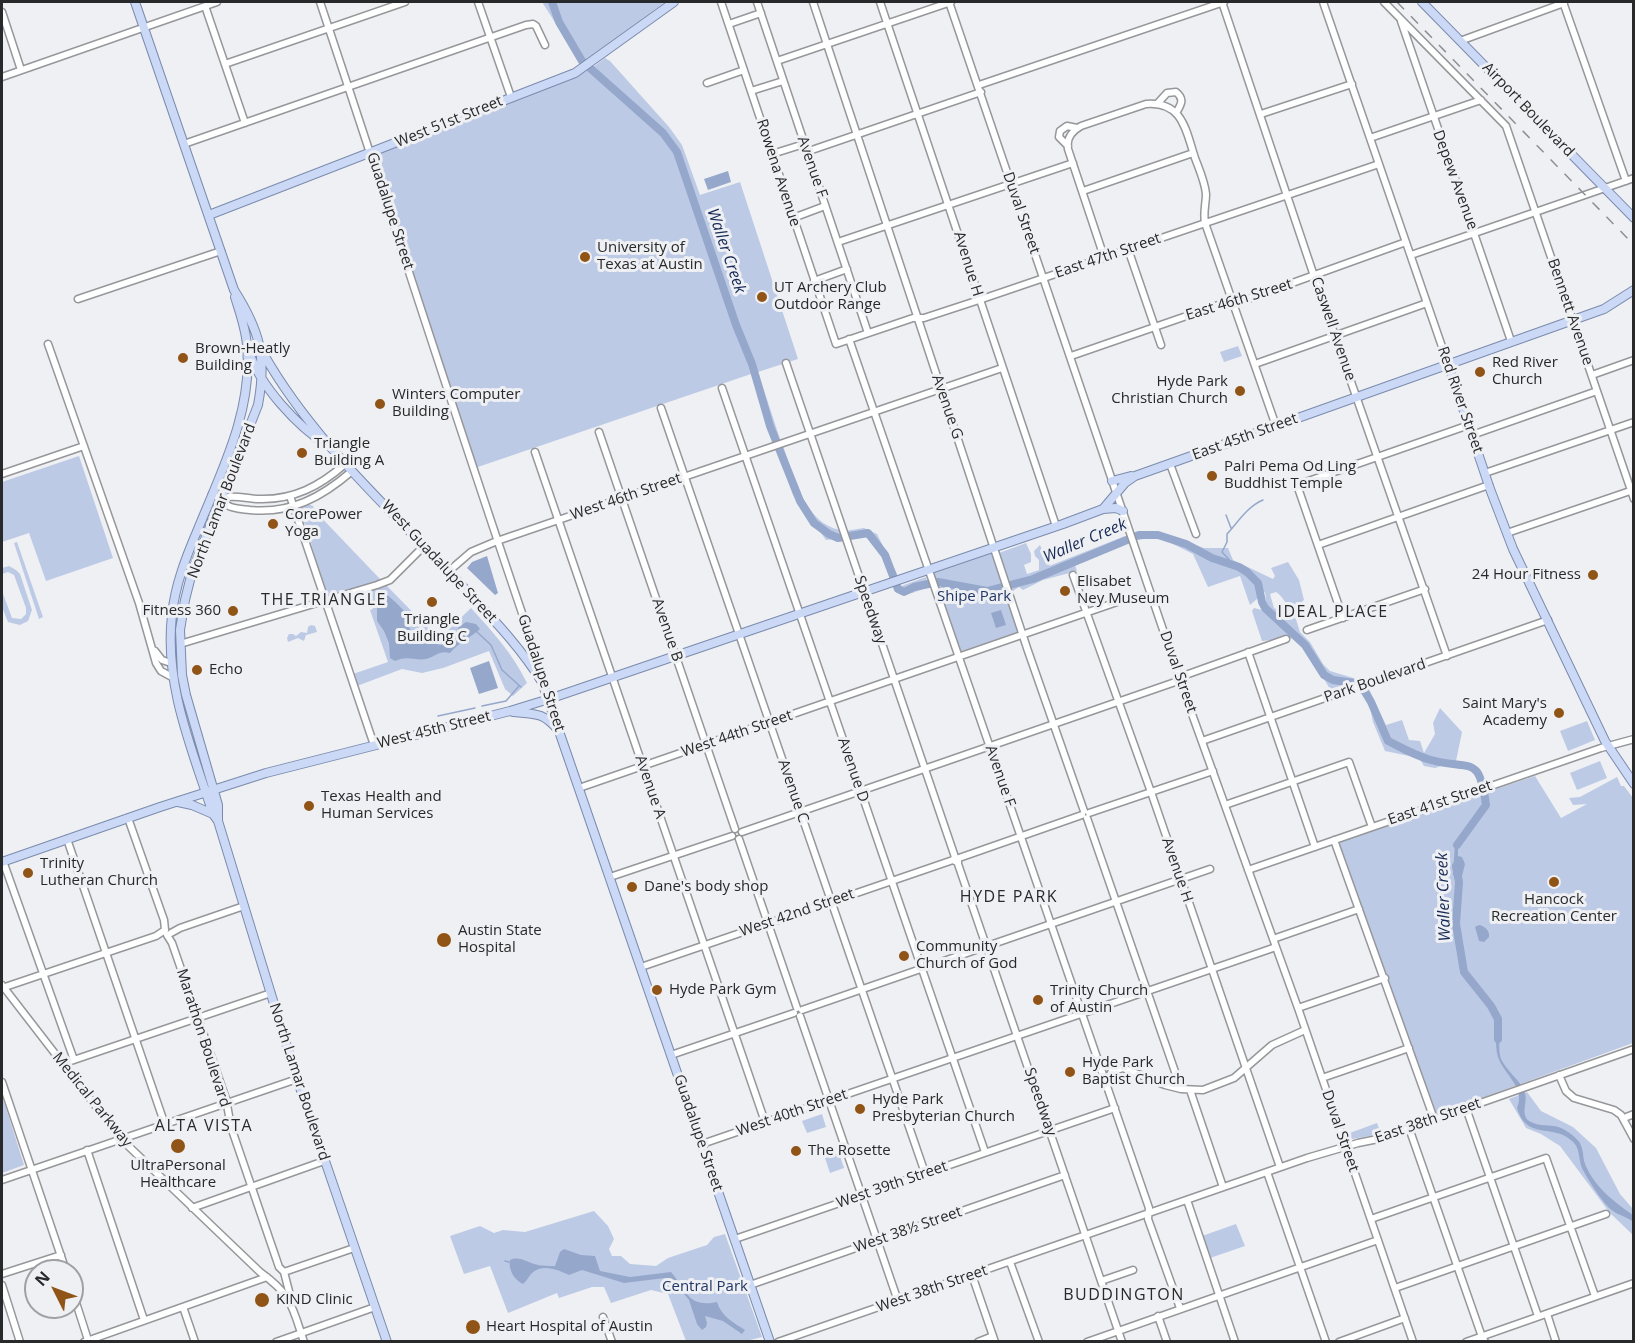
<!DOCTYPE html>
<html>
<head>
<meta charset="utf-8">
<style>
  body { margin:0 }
  #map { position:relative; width:1635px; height:1343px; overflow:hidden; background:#eef0f3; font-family:"Open Sans",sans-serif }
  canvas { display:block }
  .frame { position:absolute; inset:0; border:3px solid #28292a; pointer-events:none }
  .north { position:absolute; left:24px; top:1259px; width:60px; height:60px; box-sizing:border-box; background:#eef0f3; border:2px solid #9fa0a3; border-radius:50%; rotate:312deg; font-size:16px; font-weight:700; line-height:24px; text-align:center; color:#28292a }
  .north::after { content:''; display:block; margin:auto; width:21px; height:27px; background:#915417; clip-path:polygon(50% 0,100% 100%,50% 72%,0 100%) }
</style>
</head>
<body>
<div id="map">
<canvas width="1635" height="1343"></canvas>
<div class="frame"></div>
<div class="north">N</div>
</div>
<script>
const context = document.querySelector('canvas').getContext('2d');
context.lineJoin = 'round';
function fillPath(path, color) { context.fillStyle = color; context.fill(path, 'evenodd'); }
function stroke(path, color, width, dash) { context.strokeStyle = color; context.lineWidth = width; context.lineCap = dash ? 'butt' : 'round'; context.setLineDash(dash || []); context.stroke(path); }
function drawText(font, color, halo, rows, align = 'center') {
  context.font = font + ' "Open Sans",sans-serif'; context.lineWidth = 6; context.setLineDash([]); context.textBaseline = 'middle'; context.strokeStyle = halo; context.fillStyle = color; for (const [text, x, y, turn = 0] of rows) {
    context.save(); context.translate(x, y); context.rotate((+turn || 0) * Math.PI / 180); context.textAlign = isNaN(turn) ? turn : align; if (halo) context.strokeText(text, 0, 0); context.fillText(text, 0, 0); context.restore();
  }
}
fillPath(new Path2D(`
  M 542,2 L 665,2 L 581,63 Z
  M 605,58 L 610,61 L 669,127 L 682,145 L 700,195 L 740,182 L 798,359 L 758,372 L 780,439 L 774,442 L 751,374 L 472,469 L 371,153 L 569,76 L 591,62 L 593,67 Z
  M 1238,346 L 1242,356 L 1224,362 L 1220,352 Z
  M 783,446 C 794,475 804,523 840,530 L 843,538 L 826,540 L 793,495 L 776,448 Z
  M 79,456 L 113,558 L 46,581 L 29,533 L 2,542 L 2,482 Z
  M 305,503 L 313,506 L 315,511 L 381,580 L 331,596 L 325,594 L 306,525 L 299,518 L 296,507 Z
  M 864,528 L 877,534 L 897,574 L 890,577 C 885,565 879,544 868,538 C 863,535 854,538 848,538 L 845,531 Z
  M 1136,532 L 1163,534 L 1204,548 L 1228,548 L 1233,560 L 1273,579 L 1275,576 L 1271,568 L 1288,562 L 1299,580 L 1304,600 L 1293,609 C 1285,605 1283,596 1276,592 L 1270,594 L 1274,608 L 1285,614 L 1293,610 L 1300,632 L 1310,642 L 1323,664 L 1330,671 L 1360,680 L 1330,689 L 1306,649 L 1294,638 L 1262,641 L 1252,611 L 1254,608 L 1262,610 L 1267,608 L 1265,592 L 1250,605 L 1240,576 L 1208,587 L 1193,554 L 1157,536 L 1139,540 Z
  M 1125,536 L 1127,543 L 1075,565 L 1077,571 L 1043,580 L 1023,590 L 1019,587 L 1013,591 L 999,553 L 1026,543 L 1031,554 L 1031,562 L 1024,565 L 1027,574 L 1039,570 L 1039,560 L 1035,556 L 1034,551 L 1040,545 L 1043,552 L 1055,548 L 1049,566 Z
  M 17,542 L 43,617 L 39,619 L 14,543 Z
  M 991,552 L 1018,632 L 959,652 L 933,573 Z
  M 9,566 L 16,570 L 20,574 L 32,610 L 28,621 L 20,625 L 8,622 L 2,607 L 2,591 L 12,618 L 21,619 L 26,614 L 26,608 L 14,575 L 8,572 L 2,574 L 2,568 Z
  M 926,577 L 929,587 C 916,591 902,600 893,589 Z
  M 386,585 L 439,639 L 471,608 C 492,631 513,654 527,683 L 513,696 L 505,689 L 489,651 L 443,668 L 422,673 L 402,669 L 357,686 L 353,674 L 388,662 L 370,610 L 373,609 L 367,593 Z
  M 311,625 L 315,626 L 317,632 L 306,635 L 304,641 L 298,638 L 288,642 L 287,638 L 289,634 L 293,634 L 296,636 L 301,632 L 307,633 L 308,627 Z
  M 1369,689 L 1386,725 L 1402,720 L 1409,740 L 1420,741 L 1424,753 L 1435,734 L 1433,723 L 1440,708 L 1462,732 L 1456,761 L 1435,768 L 1424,766 L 1419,758 L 1385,751 L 1373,722 L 1369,703 L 1361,692 Z
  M 1587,721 L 1595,740 L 1568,751 L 1560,731 Z
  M 1600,761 L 1607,778 L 1577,790 L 1570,773 Z
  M 1535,776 L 1561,818 L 1587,804 L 1573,805 L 1569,798 L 1580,797 L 1617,777 L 1621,786 L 1624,786 L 1633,798 L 1633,1043 L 1438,1114 L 1436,1112 L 1338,842 Z
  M 1527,1092 L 1541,1111 L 1573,1127 L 1596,1148 L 1620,1194 L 1633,1209 L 1633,1235 L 1610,1213 L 1560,1146 L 1541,1134 L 1526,1128 L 1509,1099 Z
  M 2,1095 L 24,1165 L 2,1173 Z
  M 822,1114 L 826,1127 L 807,1133 L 802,1121 Z
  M 1377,1123 L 1381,1134 L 1352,1139 L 1348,1137 L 1347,1134 Z
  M 839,1153 L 844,1168 L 830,1173 L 825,1158 Z
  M 594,1211 L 608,1226 L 614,1239 L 609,1249 L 612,1256 L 621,1256 L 630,1264 L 656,1266 L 668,1258 L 707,1245 L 714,1237 L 725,1234 L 762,1337 L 746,1341 L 686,1341 L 668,1294 L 651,1290 L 611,1303 L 604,1287 L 592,1287 L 559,1298 L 557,1293 L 508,1313 L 490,1266 L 464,1274 L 450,1236 L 480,1226 L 494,1233 L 503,1230 L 525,1232 Z
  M 1236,1224 L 1245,1246 L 1210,1258 L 1202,1236 Z`), '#bdcae6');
fillPath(new Path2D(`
  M 728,171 L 731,182 L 708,190 L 704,179 Z
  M 487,556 L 498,593 L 495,595 L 467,568 L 472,562 Z
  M 380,591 C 392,597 399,606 409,616 L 407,622 L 412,634 C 426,641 448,653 460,637 L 458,628 L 466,622 L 476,624 L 480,629 C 470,638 459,642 450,653 C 439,650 435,657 426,659 C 414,661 409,655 395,661 L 390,658 L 389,643 L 384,631 L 377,621 L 377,594 Z
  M 1001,610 L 1006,625 L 996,628 L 991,613 Z
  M 489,661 L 498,688 L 479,694 L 470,668 Z
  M 1460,835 L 1463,838 L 1458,847 L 1458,856 L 1462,857 L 1465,864 L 1462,876 L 1456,877 L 1453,875 L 1455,843 Z
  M 1479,925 C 1485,926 1490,931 1489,937 L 1484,942 L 1479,941 L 1475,927 Z
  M 1495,1028 L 1499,1031 C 1500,1040 1498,1051 1501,1059 C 1507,1072 1520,1079 1525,1093 C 1528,1103 1519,1116 1531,1122 C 1539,1126 1546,1125 1554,1126 C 1563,1127 1575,1136 1580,1143 C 1583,1149 1583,1155 1584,1161 C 1592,1185 1614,1202 1633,1215 L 1633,1222 C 1628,1217 1620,1216 1613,1211 C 1603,1204 1589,1181 1583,1170 C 1578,1161 1581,1148 1572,1141 C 1553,1123 1527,1141 1517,1108 C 1526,1087 1504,1075 1498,1057 C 1495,1048 1497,1038 1495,1028 Z
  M 564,1249 L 581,1255 L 595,1256 L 600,1271 L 630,1277 L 671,1272 C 687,1291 688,1308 717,1302 C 721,1316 734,1323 745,1330 L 742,1334 L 723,1321 L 705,1316 L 707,1323 L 706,1327 L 702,1330 L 697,1324 L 689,1300 L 676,1284 L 665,1278 L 624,1283 L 582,1270 L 569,1275 C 559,1270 542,1263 532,1273 C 528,1277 527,1281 523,1284 C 514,1280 508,1269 510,1260 C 519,1256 525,1261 534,1264 C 541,1266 548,1266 555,1266 L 560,1252 Z`), '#95a7ca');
stroke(new Path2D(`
  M 1226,515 L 1231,528
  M 1234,565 L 1222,552 L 1227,542 L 1227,534 C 1238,522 1248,506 1263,500
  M 476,631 L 491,645 L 502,670 L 521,687
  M 482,706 L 506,701 L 519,686
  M 438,716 L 475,708
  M 505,1261 L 509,1262`), '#95a7ca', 1.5);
stroke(new Path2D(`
  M 552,2 L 559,22 L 582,61 L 663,133 L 677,152 L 736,325 L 752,364 L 770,426 L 800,501 L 814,523 L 829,534 L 838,538 L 868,533 L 885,555 L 898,589 L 904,592 L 914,587 L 938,582 L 987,591 L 1033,579 L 1139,535 L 1158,535 L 1186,544 L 1212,558 L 1239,567 L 1247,572 L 1258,583 L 1262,602 L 1265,608 L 1305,645 L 1324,675 L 1333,680 L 1354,683 L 1365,692 L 1371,702 L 1388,741 C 1402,748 1416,756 1431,760 C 1471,771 1479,753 1486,805 L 1457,845
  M 1456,866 L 1459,882 L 1456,924 L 1464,972 L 1491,1006 L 1498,1019 L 1498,1039`), '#95a7ca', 8);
const minor = new Path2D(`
  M 320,2 C 393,220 462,439 537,657 L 541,679
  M 478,2 L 511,97
  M 721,2 L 836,344 L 913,318 L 924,318 L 979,300 L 1379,164
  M 757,2 L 868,333
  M 813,2 L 1028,651 L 1084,811
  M 880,2 L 1056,526
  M 949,2 L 1188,703 L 1298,1008 L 1413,1342
  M 1222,2 L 1314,276 L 1447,656
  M 1323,2 L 1448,364
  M 1384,2 L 1506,126 L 1634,499
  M 1563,2 L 1626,181
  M 205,6 L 245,123
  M 2,12 L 21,70
  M 1401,21 L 1511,341
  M 729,24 L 761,13
  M 1460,41 L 1564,3
  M 777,61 L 951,2
  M 225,64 L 405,2
  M 2,77 L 217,2
  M 707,83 L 744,70
  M 979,85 L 1224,2
  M 751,91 L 783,81
  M 1157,104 L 1167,93 L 1176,92 C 1185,99 1181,105 1176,113
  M 1261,114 L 1352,84
  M 1370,138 L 1481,100
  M 184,144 L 526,25 L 533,24 L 536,26 L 545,45
  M 1068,146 L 1059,137 L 1060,131 L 1067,126 L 1077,128
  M 806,152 L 981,92
  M 772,154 L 804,144
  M 1083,191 L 1193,153
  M 793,218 L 825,206
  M 838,242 L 1073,163
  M 1128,249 L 1161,345
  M 1411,255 L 1634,178
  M 1104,257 L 1068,149 C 1066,139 1072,131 1081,126 L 1146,104 C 1183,101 1186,131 1195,158 C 1199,169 1205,182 1206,194 C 1206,204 1203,212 1205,223 L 1276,426
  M 814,281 L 847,269
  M 78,299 L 221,251
  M 849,339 L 1149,1208 L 1148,1219 L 1180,1308
  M 48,344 L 139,603 L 156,663 L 161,671 L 172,677
  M 1071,356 L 1227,302 L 1234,304 L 1406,242
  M 786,363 L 955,857 L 953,860 L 957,862
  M 1255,364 L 1427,303
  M 1592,375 L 1634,360
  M 722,388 L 985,1152
  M 661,408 L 925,1173
  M 599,432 L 735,829
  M 1472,435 L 1597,391
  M 535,452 L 765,1122
  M 1170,464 L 1196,534
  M 1485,473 L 1634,422
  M 2,474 L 84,446
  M 212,494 C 220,497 221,501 227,505 C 232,509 243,509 250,510 C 291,514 322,497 352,471
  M 290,496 L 374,745
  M 222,498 C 234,494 247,499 259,499 C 294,500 320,486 345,464
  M 1507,533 L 1633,490
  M 1318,545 L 1489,485
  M 449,571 L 471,552 L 497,541 L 1002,368
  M 1073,575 L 1151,792 L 1280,1167
  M 1343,618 L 1297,485 L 1469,425
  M 1307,630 L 1425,589
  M 180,644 L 377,585 L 390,580 L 424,546
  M 155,651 L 162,660 L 171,663
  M 1248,652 L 1315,847
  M 1180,677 L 1286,639
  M 1202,741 L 1548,620
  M 579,788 L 1117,602
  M 1225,805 L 1349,762 L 1372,827
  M 1089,813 L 1213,771
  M 128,818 L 164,920 L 165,930
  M 1087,818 L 1181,1089
  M 742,832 L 1181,680
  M 67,839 L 165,1125
  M 739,839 L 797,1008
  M 1334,840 L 1434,1119
  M 959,858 L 1082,815
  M 3,861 L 74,1060
  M 958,861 L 958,864 L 1122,1342
  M 1248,870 L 1601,748 L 1634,739
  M 610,877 L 732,836
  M 171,933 L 180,928 L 244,906
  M 167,935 L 172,943 L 226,1099 L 231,1127 L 279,1267 L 284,1272 L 291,1299
  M 1273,939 L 1359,909
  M 641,967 L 953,860
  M 2,985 L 121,1139 L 260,1272 C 292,1295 292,1306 304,1342
  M 2,988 L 156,936 L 165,930
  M 1298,1008 L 1385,978
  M 802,1010 L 1210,869
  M 800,1016 L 898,1301
  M 671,1055 L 794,1013
  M 62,1064 L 271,993
  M 1559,1075 L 1566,1091 L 1574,1098 L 1614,1110 L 1621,1115 L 1634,1139
  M 1322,1078 L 1409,1048
  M 2,1082 L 66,1271
  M 1106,1082 L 1112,1071 L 1123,1068 L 1165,1085 L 1181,1089 L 1203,1090 L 1234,1078 L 1272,1045 L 1305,1030
  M 1190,1090 L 1223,1187
  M 1466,1108 L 1538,1316
  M 1624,1118 L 1634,1114
  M 1409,1128 L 1481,1334 L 1485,1342
  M 702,1144 L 1276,947
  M 87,1150 L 144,1320
  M 1267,1172 L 1326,1342
  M 2,1180 L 297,1079
  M 1187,1200 L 1235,1342
  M 192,1208 L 324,1161
  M 1371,1219 L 1546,1158 L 1595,1296
  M 735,1239 L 1115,1108
  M 1010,1262 L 1039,1342
  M 284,1272 L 354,1248
  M 2,1274 L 61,1255
  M 972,1275 L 995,1342
  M 1101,1281 L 1133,1270
  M 2,1285 L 20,1342
  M 750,1285 L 1065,1175
  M 1395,1288 L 1606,1214
  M 72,1290 L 88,1340
  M 183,1307 L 195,1342
  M 1547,1314 L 1556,1342
  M 1158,1316 L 1167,1342
  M 603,1317 L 612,1342
  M 84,1342 L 267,1277
  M 276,1342 L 375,1307
  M 778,1342 L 1307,1158 L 1358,1143 L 1378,1139 L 1634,1049
  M 978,1342 L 993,1336
  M 1087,1342 L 1378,1240
  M 1339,1342 L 1405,1318
  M 1466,1342 L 1634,1283`);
const major = new Path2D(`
  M 135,2 L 234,290 C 260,331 267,357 258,405 L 192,572 L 185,600 L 180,630 L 182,675 L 186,695 L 218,805 L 218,821 L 297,1079 L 387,1342
  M 1422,2 L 1634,218
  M 209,215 L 575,73 L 674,2
  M 249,352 C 260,386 298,427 327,445
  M 263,353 C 315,445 396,514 467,591 C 494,620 521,648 542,682 L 770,1342
  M 1448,364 L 1490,489 L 1513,549 L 1605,741 L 1634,784
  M 1112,481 L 1131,476
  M 1103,509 L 1116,508 L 1123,511
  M 513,712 C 535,714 543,712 558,730
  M 178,802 L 192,805 L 213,814
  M 218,821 L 213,814 C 192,749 164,685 172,615 C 175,585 186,557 198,529 C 222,470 253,410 247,346 C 246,329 240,313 235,297
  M 2,862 L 160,807 L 266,773 L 510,711 L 549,699 L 1063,524 L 1103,509 L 1125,483 L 1135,476 L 1604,309 L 1634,290`);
stroke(minor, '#96979a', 9);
stroke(major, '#7b8bac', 10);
stroke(minor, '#fff', 6);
stroke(major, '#cbd9f7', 8);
stroke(new Path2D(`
  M 1397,2 L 1634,245`), '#8e8f92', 1.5, [10, 10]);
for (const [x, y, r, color] of [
  [585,257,6,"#915417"],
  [762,297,6,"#915417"],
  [183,358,6,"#915417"],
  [1480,372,6,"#915417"],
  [1240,391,6,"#915417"],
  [380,404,6,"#915417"],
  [302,453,6,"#915417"],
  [1212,476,6,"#915417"],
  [273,524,6,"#915417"],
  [1593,575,6,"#915417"],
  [1065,591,6,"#915417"],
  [432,602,6,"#915417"],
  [233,611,6,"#915417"],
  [197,670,6,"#915417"],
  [1559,713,6,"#915417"],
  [309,806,6,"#915417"],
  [28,873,6,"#915417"],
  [1554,882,6,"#915417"],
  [632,887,6,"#915417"],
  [444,940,8,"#915417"],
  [904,956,6,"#915417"],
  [657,990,6,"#915417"],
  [1038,1000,6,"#915417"],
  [1070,1072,6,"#915417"],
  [860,1109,6,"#915417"],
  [178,1146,8,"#915417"],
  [796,1151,6,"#915417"],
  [262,1300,8,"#915417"],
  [473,1327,8,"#915417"]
]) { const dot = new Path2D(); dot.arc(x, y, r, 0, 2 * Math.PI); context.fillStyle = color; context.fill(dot); stroke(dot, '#eef0f3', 2); }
drawText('15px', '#28292a', '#eef0f3', [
  ["Airport Boulevard",1528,110,46],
  ["West 51st Street",449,122,-22],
  ["Avenue F",812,167,71],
  ["Rowena Avenue",778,173,72],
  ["Depew Avenue",1455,180,70],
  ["Guadalupe Street",390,211,72],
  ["Duval Street",1021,213,71],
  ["East 47th Street",1108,256,-19],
  ["Avenue H",968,264,73],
  ["East 46th Street",1239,300,-17],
  ["Bennett Avenue",1570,312,71],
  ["Caswell Avenue",1333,329,71],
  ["Red River Street",1460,400,71],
  ["Avenue G",947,407,71],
  ["East 45th Street",1245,437,-20],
  ["West 46th Street",626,497,-19],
  ["North Lamar Boulevard",222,501,-69],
  ["West Guadalupe Street",439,562,47],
  ["Speedway",870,610,71],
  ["Avenue B",667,630,71],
  ["Duval Street",1178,672,71],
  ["Guadalupe Street",541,673,72],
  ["Park Boulevard",1375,681,-19],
  ["West 45th Street",434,730,-14],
  ["West 44th Street",737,734,-19],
  ["Avenue D",853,770,71],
  ["Avenue F",1000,776,71],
  ["Avenue A",650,787,71],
  ["Avenue C",793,791,71],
  ["East 41st Street",1440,803,-19],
  ["Avenue H",1177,870,71],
  ["West 42nd Street",797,913,-19],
  ["Marathon Boulevard",203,1038,72],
  ["North Lamar Boulevard",299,1082,72],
  ["Medical Parkway",92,1100,51],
  ["Speedway",1040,1102,71],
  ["West 40th Street",792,1113,-19],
  ["East 38th Street",1428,1121,-19],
  ["Duval Street",1340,1131,71],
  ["Guadalupe Street",698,1133,71],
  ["West 39th Street",892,1185,-19],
  ["West 38½ Street",908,1230,-19],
  ["West 38th Street",932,1289,-19]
]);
drawText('15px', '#28292a', '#eef0f3', [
  ["University of",597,248],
  ["Texas at Austin",597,265],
  ["UT Archery Club",774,288],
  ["Outdoor Range",774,305],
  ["Brown-Heatly",195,349],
  ["Building",195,366],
  ["Red River",1492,363],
  ["Church",1492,380],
  ["Hyde Park",1228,382,"right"],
  ["Christian Church",1228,399,"right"],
  ["Winters Computer",392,395],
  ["Building",392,412],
  ["Triangle",314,444],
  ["Building A",314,461],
  ["Palri Pema Od Ling",1224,467],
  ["Buddhist Temple",1224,484],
  ["CorePower",285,515],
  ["Yoga",285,532],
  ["24 Hour Fitness",1581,575,"right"],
  ["Elisabet",1077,582],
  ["Ney Museum",1077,599],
  ["Fitness 360",221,611,"right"],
  ["Triangle",432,620,"center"],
  ["Building C",432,637,"center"],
  ["Echo",209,670],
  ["Saint Mary's",1547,704,"right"],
  ["Academy",1547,721,"right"],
  ["Texas Health and",321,797],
  ["Human Services",321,814],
  ["Trinity",40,864],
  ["Lutheran Church",40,881],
  ["Dane's body shop",644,887],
  ["Hancock",1554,900,"center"],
  ["Recreation Center",1554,917,"center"],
  ["Austin State",458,931],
  ["Hospital",458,948],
  ["Community",916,947],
  ["Church of God",916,964],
  ["Hyde Park Gym",669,990],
  ["Trinity Church",1050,991],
  ["of Austin",1050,1008],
  ["Hyde Park",1082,1063],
  ["Baptist Church",1082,1080],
  ["Hyde Park",872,1100],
  ["Presbyterian Church",872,1117],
  ["The Rosette",808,1151],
  ["UltraPersonal",178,1166,"center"],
  ["Healthcare",178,1183,"center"],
  ["KIND Clinic",276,1300],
  ["Heart Hospital of Austin",486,1327]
], 'left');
drawText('15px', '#223665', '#eef0f3', [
  ["Shipe Park",974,597],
  ["Central Park",705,1287]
]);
drawText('italic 16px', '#162956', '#eef0f3', [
  ["Waller Creek",726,251,71],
  ["Waller Creek",1085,541,-23],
  ["Waller Creek",1444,897,-92]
]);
context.letterSpacing = '1.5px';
drawText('16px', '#28292a', '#eef0f3', [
  ["THE TRIANGLE",324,600],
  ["IDEAL PLACE",1333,612],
  ["HYDE PARK",1009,897],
  ["ALTA VISTA",204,1126],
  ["BUDDINGTON",1124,1295]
]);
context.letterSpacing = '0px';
</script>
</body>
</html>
